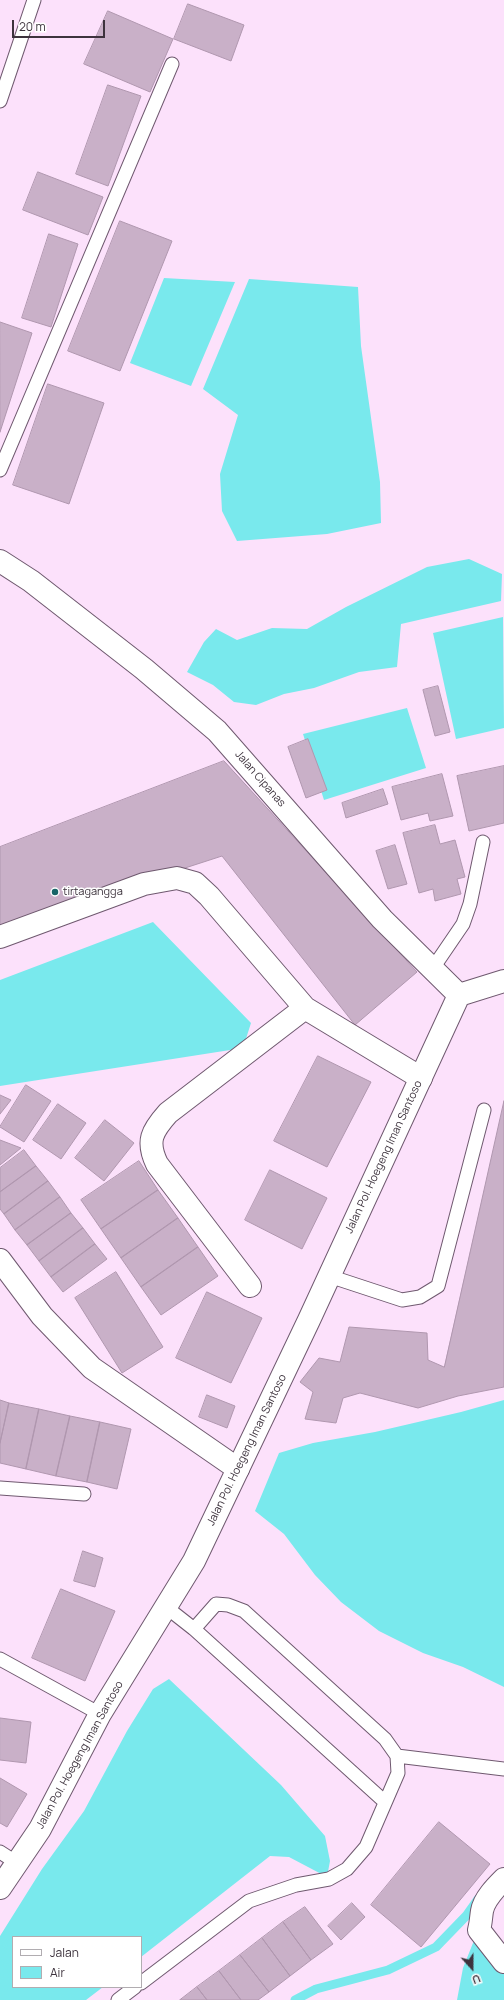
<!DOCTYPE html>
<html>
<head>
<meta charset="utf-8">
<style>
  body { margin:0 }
  #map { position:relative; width:504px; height:2000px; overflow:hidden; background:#fce1fb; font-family:Manrope,sans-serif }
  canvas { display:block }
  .legend { position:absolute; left:12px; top:1936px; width:130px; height:52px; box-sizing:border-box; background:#fff; border:1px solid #b1adb1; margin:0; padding:5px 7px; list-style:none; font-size:12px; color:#3d333d }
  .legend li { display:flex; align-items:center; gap:8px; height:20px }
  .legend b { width:20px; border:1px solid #b1adb1 }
  .north { position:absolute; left:452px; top:1948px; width:40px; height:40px; -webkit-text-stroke:3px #fff; paint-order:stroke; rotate:159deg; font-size:11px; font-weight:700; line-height:16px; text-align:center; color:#3d333d }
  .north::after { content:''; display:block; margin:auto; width:14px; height:18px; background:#3d333d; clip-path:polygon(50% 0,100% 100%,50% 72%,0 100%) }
  .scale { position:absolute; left:12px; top:20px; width:93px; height:18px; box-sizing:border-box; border:2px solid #3d333d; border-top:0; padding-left:5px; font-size:12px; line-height:14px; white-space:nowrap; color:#3d333d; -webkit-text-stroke:3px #fff; paint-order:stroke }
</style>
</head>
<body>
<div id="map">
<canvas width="504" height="2000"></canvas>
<ul class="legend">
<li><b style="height:5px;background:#fff"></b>Jalan</li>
<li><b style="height:11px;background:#79e9ed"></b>Air</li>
</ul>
<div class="north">U</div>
<div class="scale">20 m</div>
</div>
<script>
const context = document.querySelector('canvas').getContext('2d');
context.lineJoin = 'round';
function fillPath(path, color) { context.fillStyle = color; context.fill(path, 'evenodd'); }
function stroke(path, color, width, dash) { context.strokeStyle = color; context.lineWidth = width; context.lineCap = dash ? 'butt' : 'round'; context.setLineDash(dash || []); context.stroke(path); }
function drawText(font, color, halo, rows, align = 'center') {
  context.font = font + ' Manrope,sans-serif'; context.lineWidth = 3; context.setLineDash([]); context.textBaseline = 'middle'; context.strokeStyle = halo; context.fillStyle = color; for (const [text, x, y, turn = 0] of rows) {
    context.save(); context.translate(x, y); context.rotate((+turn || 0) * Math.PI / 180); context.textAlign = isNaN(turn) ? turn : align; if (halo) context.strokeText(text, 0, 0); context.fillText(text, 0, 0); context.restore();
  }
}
fillPath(new Path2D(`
  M 164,278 L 235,282 L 191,386 L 130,363 Z
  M 249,279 L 358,287 L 361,346 L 380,482 L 381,523 L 327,534 L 237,541 L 222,511 L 220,474 L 238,415 L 203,389 Z
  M 469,559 L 502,574 L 501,601 L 401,624 L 397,667 L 359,672 L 314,688 L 284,694 L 256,705 L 234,702 L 213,685 L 187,672 L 204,642 L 216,629 L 237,640 L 272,628 L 307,629 L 346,607 L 427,567 Z
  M 503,617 L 504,728 L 456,739 L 433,633 Z
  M 407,708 L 426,768 L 324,800 L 303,734 Z
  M 153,922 L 251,1023 L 243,1048 L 0,1086 L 0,980 Z
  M 504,1400 L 504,1687 L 463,1667 L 423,1653 L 379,1631 L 341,1602 L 315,1575 L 284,1534 L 255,1511 L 279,1453 L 313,1443 L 375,1432 L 461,1412 Z
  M 169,1679 L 281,1785 L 325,1836 L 330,1861 L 327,1877 L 289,1857 L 270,1856 L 141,1957 L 141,1937 L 13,1937 L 13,1987 L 103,1987 L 86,2000 L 0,2000 L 0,1936 L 42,1869 L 84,1811 L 127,1731 L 153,1689 Z
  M 477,1933 L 504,1968 L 504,2000 L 457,2000 L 463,1968 Z`), '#79e9ed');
stroke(new Path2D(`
  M 295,2000 L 316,1989 L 388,1970 L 436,1947 L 466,1916 L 478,1899`), '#79e9ed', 9);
const building = new Path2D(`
  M 188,4 L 244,25 L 231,61 L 174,39 Z
  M 108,11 L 173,39 L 150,92 L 84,64 Z
  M 108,85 L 141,96 L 108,186 L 76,174 Z
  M 38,172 L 103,197 L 88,235 L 23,210 Z
  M 120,221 L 172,241 L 120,371 L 68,351 Z
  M 49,234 L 78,244 L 51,327 L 22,318 Z
  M 0,322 L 32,333 L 0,432 Z
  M 48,384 L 104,403 L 69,504 L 13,485 Z
  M 438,686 L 450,732 L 435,736 L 423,690 Z
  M 308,739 L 327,790 L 306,798 L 288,747 Z
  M 224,761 L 417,972 L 355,1025 L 222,856 L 0,928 L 0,847 Z
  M 504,766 L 504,823 L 469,831 L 457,776 Z
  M 442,774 L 453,816 L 430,821 L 428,813 L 401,820 L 392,787 Z
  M 383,789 L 388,804 L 346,818 L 342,803 Z
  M 435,825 L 440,844 L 455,840 L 465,877 L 457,879 L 461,894 L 435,901 L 433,889 L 419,893 L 403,833 Z
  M 395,845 L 407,884 L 388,889 L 376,851 Z
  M 318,1056 L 371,1082 L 327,1167 L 274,1141 Z
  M 26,1085 L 51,1101 L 24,1142 L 0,1127 Z
  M 0,1095 L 11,1100 L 0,1114 Z
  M 504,1101 L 504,1387 L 458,1396 L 418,1408 L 360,1393 L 343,1398 L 336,1423 L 305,1419 L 313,1392 L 300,1382 L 319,1358 L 340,1362 L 349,1327 L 427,1333 L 428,1360 L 444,1367 Z
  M 58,1104 L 86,1123 L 61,1159 L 33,1140 Z
  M 105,1120 L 134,1143 L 104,1181 L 75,1158 Z
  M 0,1140 L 21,1148 L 0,1165 Z
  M 24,1150 L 36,1166 L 0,1192 L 0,1168 Z
  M 139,1161 L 158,1190 L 101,1229 L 81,1200 Z
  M 36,1166 L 48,1181 L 4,1214 L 0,1209 L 0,1192 Z
  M 270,1170 L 327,1198 L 302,1249 L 245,1220 Z
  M 48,1181 L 60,1197 L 15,1230 L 4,1214 Z
  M 158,1190 L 178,1218 L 121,1258 L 101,1229 Z
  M 60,1197 L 71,1213 L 27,1245 L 15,1230 Z
  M 71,1213 L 83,1228 L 39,1261 L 27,1245 Z
  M 178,1218 L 198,1247 L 141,1287 L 121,1258 Z
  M 83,1228 L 95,1244 L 51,1277 L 39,1261 Z
  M 95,1244 L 107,1259 L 63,1292 L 51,1277 Z
  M 198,1247 L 218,1276 L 161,1315 L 141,1287 Z
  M 116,1272 L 163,1347 L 122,1373 L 75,1298 Z
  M 207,1292 L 262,1318 L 231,1383 L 176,1358 Z
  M 207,1395 L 235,1406 L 227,1428 L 199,1417 Z
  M 0,1400 L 9,1403 L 0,1443 Z
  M 9,1403 L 39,1409 L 26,1469 L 0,1463 L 0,1443 Z
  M 39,1409 L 70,1416 L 56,1476 L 26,1469 Z
  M 70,1416 L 100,1422 L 87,1482 L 56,1476 Z
  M 100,1422 L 131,1429 L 117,1489 L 87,1482 Z
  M 83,1551 L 103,1558 L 95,1587 L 74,1581 Z
  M 61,1589 L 115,1611 L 85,1681 L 32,1658 Z
  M 0,1718 L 31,1722 L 26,1763 L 0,1760 Z
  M 0,1778 L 27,1794 L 7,1827 L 0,1823 Z
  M 439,1822 L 490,1864 L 421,1947 L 371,1905 Z
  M 352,1903 L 365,1917 L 341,1940 L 328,1926 Z
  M 305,1907 L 333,1944 L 311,1960 L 283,1922 Z
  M 283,1922 L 311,1960 L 290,1976 L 262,1938 Z
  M 262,1938 L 290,1976 L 269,1992 L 240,1955 Z
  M 240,1955 L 269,1992 L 258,2000 L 241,2000 L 219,1971 Z
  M 219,1971 L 241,2000 L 207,2000 L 197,1987 Z
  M 197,1987 L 207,2000 L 180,2000 Z`);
fillPath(building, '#c9b0c8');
stroke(building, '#b097af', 1);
const service = new Path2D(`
  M 0,101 L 34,0
  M 0,470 L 172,64
  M 433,968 L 463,924 L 470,904 L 483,842
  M 329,1276 L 402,1300 L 420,1297 L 438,1286 L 484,1110
  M 0,1488 L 84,1494
  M 166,1607 L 194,1629 L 385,1802
  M 0,1659 L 100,1714
  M 397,1756 L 504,1769
  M 0,1852 L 17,1863
  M 141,1983 L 249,1901 L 296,1885 L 329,1879 L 347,1869 L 366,1847 L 398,1773 L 397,1756 L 385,1739 L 244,1611 L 228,1605 L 216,1604 L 194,1629
  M 118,2000 L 135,1987`);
const minor = new Path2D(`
  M 0,937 L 144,884 L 177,878 L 195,883 L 209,896 L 305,1008 L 421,1078
  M 0,1260 L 42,1316 L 92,1368 L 238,1469
  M 250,1286 L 157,1164 C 146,1141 152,1131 168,1113 L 305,1008
  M 504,1879 C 496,1887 484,1899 482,1911 C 481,1917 481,1923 479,1930 L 504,1962`);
const tertiary = new Path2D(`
  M 0,561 L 31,581 L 144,669 L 217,731 L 382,919 L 459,995
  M 459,995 L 504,981
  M 0,1888 L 40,1829 L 100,1714 L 194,1561 L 309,1320 L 459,995`);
stroke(service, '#6f596f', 15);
stroke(minor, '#6f596f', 24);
stroke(tertiary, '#6f596f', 24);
stroke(service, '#fff', 13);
stroke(minor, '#fff', 22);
stroke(tertiary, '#fff', 22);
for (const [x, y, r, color] of [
  [55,892,4,"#176568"]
]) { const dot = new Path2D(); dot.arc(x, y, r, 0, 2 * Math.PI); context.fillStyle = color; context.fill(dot); stroke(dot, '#fff', 1.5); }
drawText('11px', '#3d333d', '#fff', [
  ["Jalan Cipanas",260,779,49],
  ["Jalan Pol. Hoegeng Iman Santoso",384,1157,-65],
  ["Jalan Pol. Hoegeng Iman Santoso",247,1450,-64],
  ["Jalan Pol. Hoegeng Iman Santoso",80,1755,-61]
]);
drawText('11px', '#3d333d', '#fff', [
  ["tirtagangga",63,892]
], 'left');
</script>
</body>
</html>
